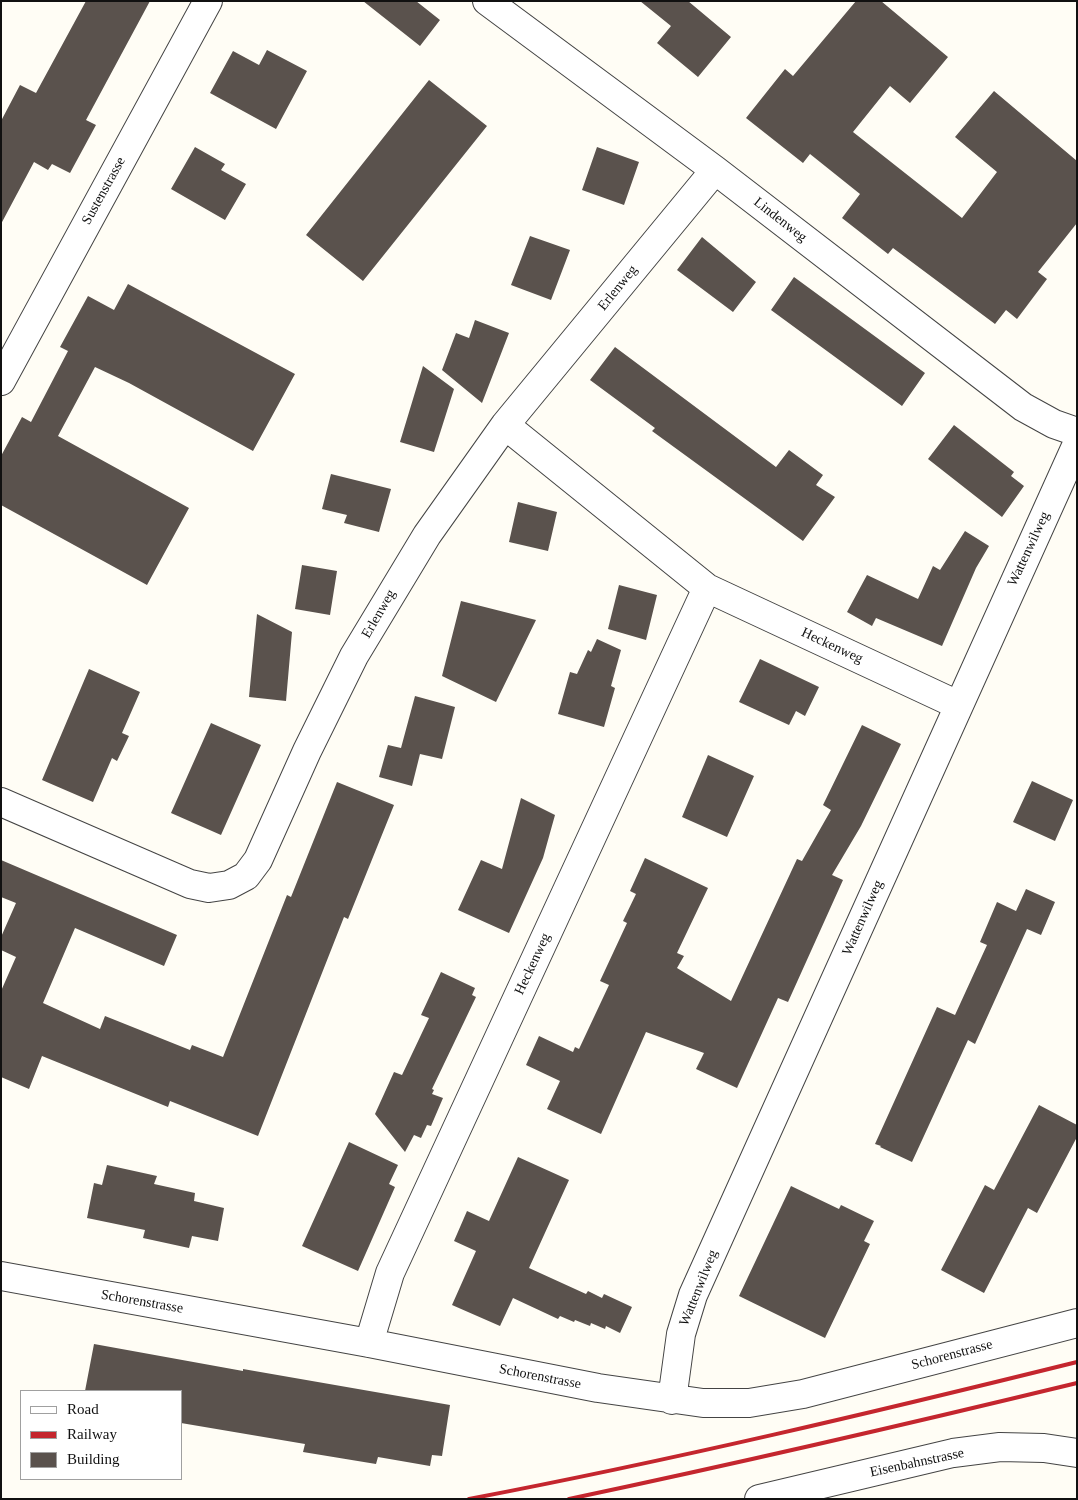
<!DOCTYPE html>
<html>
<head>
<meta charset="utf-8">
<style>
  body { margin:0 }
  #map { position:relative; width:1078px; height:1500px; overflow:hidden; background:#fffdf5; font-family:Georgia,serif }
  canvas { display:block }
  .frame { position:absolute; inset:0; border:2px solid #111; pointer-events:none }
  .legend { position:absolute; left:20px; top:1390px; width:162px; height:90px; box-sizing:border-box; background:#fff; border:1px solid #a0a0a0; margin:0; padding:6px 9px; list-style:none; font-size:15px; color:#111 }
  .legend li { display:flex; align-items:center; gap:10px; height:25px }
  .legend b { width:25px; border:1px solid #a0a0a0 }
</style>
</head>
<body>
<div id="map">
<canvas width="1078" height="1500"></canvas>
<div class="frame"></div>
<ul class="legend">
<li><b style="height:6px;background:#fff"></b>Road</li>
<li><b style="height:6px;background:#c4262e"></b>Railway</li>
<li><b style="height:14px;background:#5a524d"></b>Building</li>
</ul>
</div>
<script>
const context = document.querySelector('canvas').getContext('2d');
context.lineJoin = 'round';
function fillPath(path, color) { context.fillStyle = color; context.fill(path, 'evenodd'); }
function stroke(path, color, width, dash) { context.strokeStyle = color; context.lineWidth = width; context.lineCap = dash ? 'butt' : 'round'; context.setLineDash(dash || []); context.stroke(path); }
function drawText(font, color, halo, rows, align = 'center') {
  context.font = font + ' Georgia,serif'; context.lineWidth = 5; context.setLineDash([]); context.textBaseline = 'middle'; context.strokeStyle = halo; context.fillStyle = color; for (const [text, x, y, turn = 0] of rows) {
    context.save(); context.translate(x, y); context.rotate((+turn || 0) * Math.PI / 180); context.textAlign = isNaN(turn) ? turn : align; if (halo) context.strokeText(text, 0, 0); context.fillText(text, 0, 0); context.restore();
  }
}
fillPath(new Path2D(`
  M 86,1 L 150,1 L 86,120 L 96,125 L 70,173 L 52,164 L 48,170 L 34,162 L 1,224 L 1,121 L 20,85 L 36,93 Z
  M 363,1 L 416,1 L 440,20 L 420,46 Z
  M 640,1 L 688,1 L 731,37 L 698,77 L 657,43 L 671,26 Z
  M 856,1 L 881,1 L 948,57 L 910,103 L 890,86 L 853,132 L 962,218 L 997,172 L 955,137 L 994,91 L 1077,161 L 1077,223 L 1038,272 L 1047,279 L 1017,319 L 1006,310 L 995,324 L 893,248 L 888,254 L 842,218 L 860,194 L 810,154 L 803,163 L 746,118 L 785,69 L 793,76 Z
  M 267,50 L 307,71 L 276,129 L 210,93 L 233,51 L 259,65 Z
  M 429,80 L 487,126 L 363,281 L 306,235 Z
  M 195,147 L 225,164 L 221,170 L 246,184 L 225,220 L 171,189 Z
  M 597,147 L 639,162 L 624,205 L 582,190 Z
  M 530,236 L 570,250 L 551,300 L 511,285 Z
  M 702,237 L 756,282 L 733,312 L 677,270 Z
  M 794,277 L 925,373 L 902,406 L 771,310 Z
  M 128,284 L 295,374 L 253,451 L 129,383 L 95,367 L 58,436 L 189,508 L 147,585 L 1,505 L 1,456 L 22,417 L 31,422 L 68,351 L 60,347 L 88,296 L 114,310 Z
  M 475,320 L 509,333 L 482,403 L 442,370 L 456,333 L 469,338 Z
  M 615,347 L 776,467 L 789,450 L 823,475 L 816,485 L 835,497 L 803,541 L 652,431 L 655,428 L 590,380 Z
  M 423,366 L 454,389 L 434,452 L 400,442 Z
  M 954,425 L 1014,472 L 1011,476 L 1024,486 L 1002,517 L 928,459 Z
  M 331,474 L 391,489 L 379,532 L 344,523 L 347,515 L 322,509 Z
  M 518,502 L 557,512 L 548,551 L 509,542 Z
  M 965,531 L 989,546 L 976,568 L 942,646 L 876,618 L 872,626 L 847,612 L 867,575 L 918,599 L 933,566 L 940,570 Z
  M 302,565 L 337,571 L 330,615 L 295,609 Z
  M 619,585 L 657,595 L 646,640 L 608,629 Z
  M 461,601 L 536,620 L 496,702 L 442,676 Z
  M 257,614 L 292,632 L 286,701 L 249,697 Z
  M 597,639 L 621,650 L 611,686 L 615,688 L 604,727 L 558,714 L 570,672 L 577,674 L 588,650 L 591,652 Z
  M 760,659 L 819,687 L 805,716 L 796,711 L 789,725 L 739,702 Z
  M 89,669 L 140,692 L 122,733 L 129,736 L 117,761 L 112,758 L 93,802 L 42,780 Z
  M 415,696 L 455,707 L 442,759 L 420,754 L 412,786 L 379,777 L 388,745 L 401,748 Z
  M 211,723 L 261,745 L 221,835 L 171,813 Z
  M 862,725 L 901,744 L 861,826 L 832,875 L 843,880 L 788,1002 L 778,998 L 737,1088 L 696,1069 L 704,1053 L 646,1032 L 601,1134 L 547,1109 L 560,1081 L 526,1065 L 539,1036 L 573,1052 L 575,1047 L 579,1049 L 609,985 L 600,981 L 627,923 L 623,921 L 636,894 L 630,891 L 645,858 L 708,888 L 677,953 L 684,956 L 677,968 L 731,1001 L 797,859 L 802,861 L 831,810 L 823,805 Z
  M 708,755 L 754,776 L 727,837 L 682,817 Z
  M 1032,781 L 1073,800 L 1055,841 L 1013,822 Z
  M 337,782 L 394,805 L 348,919 L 344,917 L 258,1136 L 170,1101 L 168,1107 L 42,1056 L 29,1089 L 1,1077 L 1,991 L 16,957 L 1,950 L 1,937 L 16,903 L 1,897 L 1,860 L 177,935 L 164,966 L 75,928 L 43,1003 L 100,1029 L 105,1016 L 190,1050 L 192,1045 L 223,1057 L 287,895 L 291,897 Z
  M 521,798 L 555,815 L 543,858 L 509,933 L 458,910 L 481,860 L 502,869 Z
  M 1026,889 L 1055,902 L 1041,935 L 1027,929 L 975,1044 L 968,1040 L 912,1162 L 880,1147 L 881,1146 L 875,1144 L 937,1007 L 955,1015 L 987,945 L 980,942 L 997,902 L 1016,911 Z
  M 441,972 L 475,988 L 472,995 L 476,997 L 432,1089 L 434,1090 L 432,1094 L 443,1098 L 431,1126 L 427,1125 L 421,1138 L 414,1135 L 405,1152 L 375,1114 L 394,1072 L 402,1075 L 429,1018 L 421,1015 Z
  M 1039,1105 L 1077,1125 L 1077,1137 L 1037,1213 L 1028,1208 L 984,1293 L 941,1270 L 985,1185 L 994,1190 Z
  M 349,1142 L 398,1165 L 389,1184 L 395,1187 L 358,1271 L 302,1246 Z
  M 518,1157 L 569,1180 L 529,1268 L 586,1294 L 588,1291 L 602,1298 L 604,1294 L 632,1307 L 620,1333 L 606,1326 L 605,1329 L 591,1323 L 590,1326 L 575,1320 L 574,1322 L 560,1316 L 558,1319 L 513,1298 L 500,1326 L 452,1305 L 476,1251 L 454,1241 L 467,1211 L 489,1221 Z
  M 107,1165 L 157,1176 L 154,1184 L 195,1193 L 194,1201 L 224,1208 L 218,1241 L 192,1236 L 189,1248 L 143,1238 L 145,1230 L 87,1218 L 94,1183 L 102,1185 Z
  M 791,1186 L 839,1209 L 841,1205 L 874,1221 L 864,1241 L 870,1244 L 825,1338 L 739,1296 Z
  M 94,1344 L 243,1371 L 243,1369 L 450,1405 L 442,1456 L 432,1455 L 430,1466 L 378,1457 L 376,1464 L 303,1452 L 305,1444 L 181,1423 L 181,1391 L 85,1391 Z`), '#5a524d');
const minor = new Path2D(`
  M 487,1 L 715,170 L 1023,407 L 1054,424 L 1077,432
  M 1,381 L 208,1
  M 505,425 L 707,588 L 958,705
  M 1,802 L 190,884 L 209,888 L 229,885 L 246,876 L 258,860 L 307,751 L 354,656 L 427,535 L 505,425 L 715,170
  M 1,1276 L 369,1343 L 598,1388 L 703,1403 L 749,1403 L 803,1394 L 1077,1323
  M 369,1343 L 390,1273 L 707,588
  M 672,1400 L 681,1334 L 693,1295 L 1077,444
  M 759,1499 L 953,1453 L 1000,1447 L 1044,1448 L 1077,1453`);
stroke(minor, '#444', 30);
stroke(minor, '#fff', 28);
stroke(new Path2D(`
  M 469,1499 C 673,1460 875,1412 1077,1362
  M 569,1499 C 739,1463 908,1424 1077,1383`), '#c4262e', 4);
drawText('14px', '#111', '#fff', [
  ["Sustenstrasse",104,191,-61],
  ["Lindenweg",780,220,38],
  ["Erlenweg",618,288,-51],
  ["Wattenwilweg",1029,549,-65],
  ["Erlenweg",379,614,-60],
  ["Heckenweg",832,646,25],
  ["Wattenwilweg",863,918,-66],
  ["Heckenweg",533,964,-65],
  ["Wattenwilweg",699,1288,-68],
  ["Schorenstrasse",142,1302,10],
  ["Schorenstrasse",952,1355,-15],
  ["Schorenstrasse",540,1377,11],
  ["Eisenbahnstrasse",917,1463,-12]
]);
</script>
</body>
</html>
